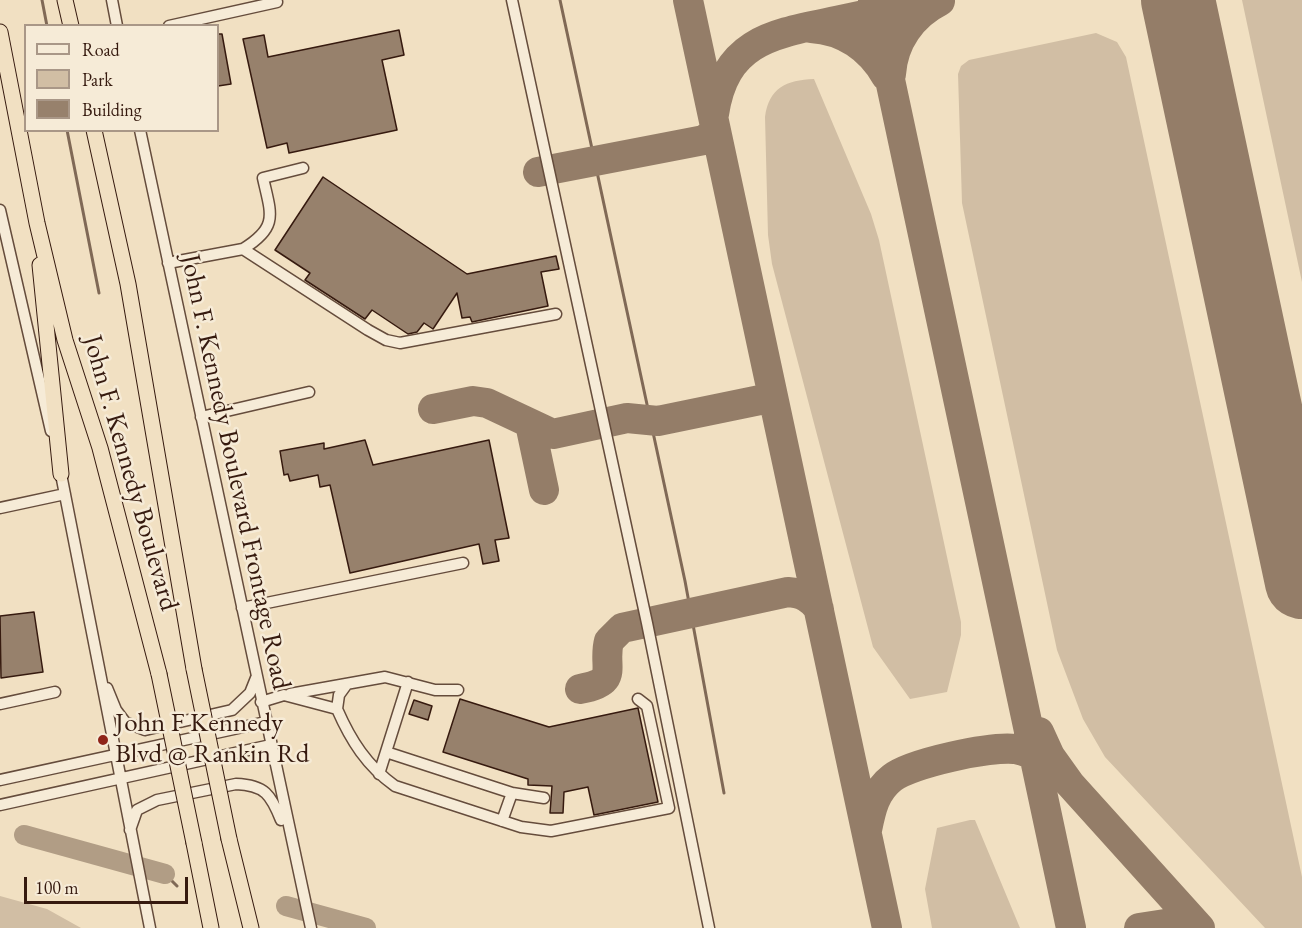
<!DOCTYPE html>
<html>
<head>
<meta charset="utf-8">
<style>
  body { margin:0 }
  #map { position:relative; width:1302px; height:928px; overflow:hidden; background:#f1e0c2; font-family:"EB Garamond",serif }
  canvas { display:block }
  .legend { position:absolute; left:24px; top:24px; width:195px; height:108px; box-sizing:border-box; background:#f6ebd7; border:2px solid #a99787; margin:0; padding:8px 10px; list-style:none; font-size:18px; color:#361a0f }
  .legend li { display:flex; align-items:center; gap:12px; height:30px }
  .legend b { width:30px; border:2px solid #a99787 }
  .scale { position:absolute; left:24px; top:877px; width:164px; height:27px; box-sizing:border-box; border:3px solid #361a0f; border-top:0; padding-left:8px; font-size:18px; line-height:21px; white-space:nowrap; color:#361a0f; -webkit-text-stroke:4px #f6ebd7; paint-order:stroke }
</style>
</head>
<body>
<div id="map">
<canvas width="1302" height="928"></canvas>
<ul class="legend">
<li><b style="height:8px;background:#f6ebd7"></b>Road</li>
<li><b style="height:16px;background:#d1bea4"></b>Park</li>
<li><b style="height:16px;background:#97816c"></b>Building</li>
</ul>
<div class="scale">100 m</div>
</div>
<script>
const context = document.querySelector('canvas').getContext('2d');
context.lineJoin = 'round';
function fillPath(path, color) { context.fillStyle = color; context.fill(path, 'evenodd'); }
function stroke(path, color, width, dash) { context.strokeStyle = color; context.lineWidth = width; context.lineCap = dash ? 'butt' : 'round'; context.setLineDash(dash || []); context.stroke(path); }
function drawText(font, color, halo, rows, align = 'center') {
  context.font = font + ' "EB Garamond",serif'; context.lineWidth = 5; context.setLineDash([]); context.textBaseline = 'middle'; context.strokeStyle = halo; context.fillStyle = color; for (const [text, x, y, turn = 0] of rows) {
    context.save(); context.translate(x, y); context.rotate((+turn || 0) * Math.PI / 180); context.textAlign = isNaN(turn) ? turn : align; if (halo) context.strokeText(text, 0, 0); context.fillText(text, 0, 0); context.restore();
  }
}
fillPath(new Path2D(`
  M 1242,0 L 1302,0 L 1302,282 Z
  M 1096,33 L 1117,42 L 1126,57 L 1302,877 L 1302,928 L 1265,928 L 1105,757 L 1083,719 L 1057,650 L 962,203 L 958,74 L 961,66 L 969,60 Z
  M 814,79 L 871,214 L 879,240 L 961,622 L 961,635 L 947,692 L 910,699 L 873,647 L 772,264 L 768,235 L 765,117 C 769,88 786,80 814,79 Z
  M 970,820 L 975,820 L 1020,928 L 932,928 L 925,889 L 937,828 Z
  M 0,896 L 47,909 L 81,928 L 0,928 Z`), '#d1bea4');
stroke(new Path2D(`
  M 42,0 L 47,26
  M 560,0 L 685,581 L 724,793
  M 67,130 L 99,293
  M 165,874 L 177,886`), '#806956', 3);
stroke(new Path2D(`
  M 24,835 L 165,874
  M 286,906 L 366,928`), '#b19d85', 20);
stroke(new Path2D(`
  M 688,0 L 887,928
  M 873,0 L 1071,928
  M 1166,0 L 1174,10
  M 811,28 C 844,30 870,48 886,76
  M 891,74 C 893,42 912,15 940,1
  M 714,114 C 725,40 773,34 836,21 C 869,14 902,7 934,0
  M 538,172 L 704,140 L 712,134 L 715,126
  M 433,409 L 473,401 L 487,403 L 553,434 L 627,418 L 658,421 L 760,400 L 770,401 L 775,408
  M 530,424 L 544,490
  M 580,689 C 621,682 602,667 609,641 L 622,628 L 788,592 C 802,593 811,598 819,609
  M 1039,732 L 1050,756 L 1070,784 L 1200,928
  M 867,830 C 871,810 875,791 892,778 C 911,763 991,746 1015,749 C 1028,751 1038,757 1049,764
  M 1139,928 L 1165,924 L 1187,928`), '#947d68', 30);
stroke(new Path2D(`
  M 1178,0 L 1302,582`), '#947d68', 74);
const building = new Path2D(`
  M 399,30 L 404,55 L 382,60 L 397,130 L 289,153 L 287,143 L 267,148 L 243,39 L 264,35 L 268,57 Z
  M 218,34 L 222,34 L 231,84 L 218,86 Z
  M 323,177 L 467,274 L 556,256 L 559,269 L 541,272 L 548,306 L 472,322 L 470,317 L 462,318 L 457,293 L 433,329 L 424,323 L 417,332 L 408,334 L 372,310 L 365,319 L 305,280 L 310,273 L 275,250 Z
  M 365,440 L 373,465 L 489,440 L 509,538 L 495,540 L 499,561 L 483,564 L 479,544 L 350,573 L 330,485 L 320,487 L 318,475 L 290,481 L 288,474 L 284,475 L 280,451 L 324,443 L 324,449 Z
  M 34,612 L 43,672 L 1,678 L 0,616 Z
  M 460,699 L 549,727 L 638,708 L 658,802 L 594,815 L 588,787 L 564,792 L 563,813 L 550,813 L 552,786 L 528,785 L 528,779 L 443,752 Z
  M 414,700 L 432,706 L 428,720 L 409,714 Z`);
fillPath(building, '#97816c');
stroke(building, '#361a0f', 1.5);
const minor = new Path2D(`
  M 112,0 L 117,26
  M 512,0 L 647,623 L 709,928
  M 169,26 L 277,2
  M 140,130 L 311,928
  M 0,210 L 51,431
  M 243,249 C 279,227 271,214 263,178 L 303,168
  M 168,263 L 243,249 L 368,330 L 386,340 L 400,343 L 556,314
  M 201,417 L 309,392
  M 60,469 L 150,928
  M 0,508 L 65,494
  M 242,608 L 463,563
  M 107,688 L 116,710 L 125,722 L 145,730 L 232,710 L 250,693 L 256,678
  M 290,694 L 385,677 L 435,690 L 458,690
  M 261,702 L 284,695 L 337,709 C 351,741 367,766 395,786 L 521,827 L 551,831 L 669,808 L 647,706 L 638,699
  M 0,704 L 55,692
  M 337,709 L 339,695 L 347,684
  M 386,752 L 512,793 L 544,798
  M 379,774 L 408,682
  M 0,780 L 266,722
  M 0,805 L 271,745
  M 502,821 L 512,793
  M 130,830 L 137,810 L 157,800 L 236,784 C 265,785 271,795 281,820`);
const highway = new Path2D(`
  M 65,0 L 71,26
  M 0,32 L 37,223 L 65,340 L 100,448 L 159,674
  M 94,130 L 128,284 L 194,669
  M 40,265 L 61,474
  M 229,839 L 251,928
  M 194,843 L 211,928`);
stroke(minor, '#654c3c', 13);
stroke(highway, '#361a0f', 17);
stroke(minor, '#f6ebd7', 10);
stroke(highway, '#f1e0c2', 15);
const highwayBridge = new Path2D(`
  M 194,669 L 229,839
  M 159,674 L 194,843`);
stroke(highwayBridge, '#361a0f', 17, []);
stroke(highwayBridge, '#f1e0c2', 15);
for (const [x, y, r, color] of [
  [103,740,6,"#8f2418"]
]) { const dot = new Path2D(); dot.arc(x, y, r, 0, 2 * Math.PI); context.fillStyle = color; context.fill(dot); stroke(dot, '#f6ebd7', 2); }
drawText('27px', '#361a0f', '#f6ebd7', [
  ["John F. Kennedy Boulevard Frontage Road",235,472,78],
  ["John F. Kennedy Boulevard",130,473,74]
]);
drawText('27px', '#361a0f', '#f6ebd7', [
  ["John F Kennedy",115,724],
  ["Blvd @ Rankin Rd",115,755]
], 'left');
</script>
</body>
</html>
